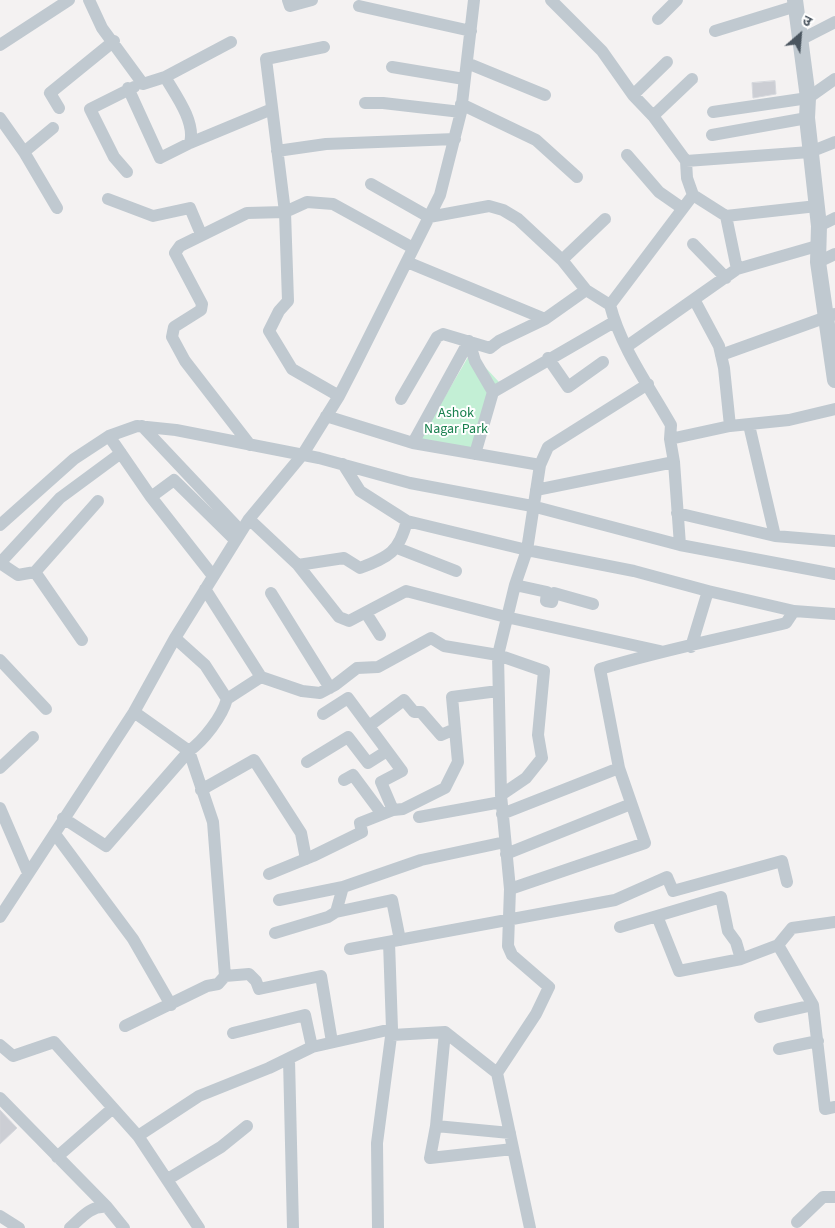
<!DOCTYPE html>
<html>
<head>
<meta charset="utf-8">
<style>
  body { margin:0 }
  #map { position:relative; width:835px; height:1228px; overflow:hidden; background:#f4f2f2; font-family:"Source Sans 3","Noto Sans Devanagari",sans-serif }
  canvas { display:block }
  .north { position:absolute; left:775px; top:10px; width:50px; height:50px; -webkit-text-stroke:4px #fff; paint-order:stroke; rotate:27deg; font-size:14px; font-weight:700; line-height:20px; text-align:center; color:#4a555f }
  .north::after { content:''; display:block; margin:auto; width:18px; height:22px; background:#4a555f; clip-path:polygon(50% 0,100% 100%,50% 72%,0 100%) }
</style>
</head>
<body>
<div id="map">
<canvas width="835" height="1228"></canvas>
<div class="north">उ</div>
</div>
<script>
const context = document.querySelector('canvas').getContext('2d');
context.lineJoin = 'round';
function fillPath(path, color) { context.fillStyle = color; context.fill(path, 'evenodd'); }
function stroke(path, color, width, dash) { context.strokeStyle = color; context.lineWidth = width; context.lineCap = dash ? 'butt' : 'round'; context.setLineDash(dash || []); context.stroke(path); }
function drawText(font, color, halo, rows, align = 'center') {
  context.font = font + ' "Source Sans 3",sans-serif'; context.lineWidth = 4; context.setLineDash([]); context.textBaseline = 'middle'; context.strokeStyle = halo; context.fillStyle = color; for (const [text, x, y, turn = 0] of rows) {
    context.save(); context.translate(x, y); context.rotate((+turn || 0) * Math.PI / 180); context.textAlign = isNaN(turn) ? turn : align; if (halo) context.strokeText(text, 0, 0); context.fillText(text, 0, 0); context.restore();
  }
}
fillPath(new Path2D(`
  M 471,352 L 499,382 L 473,450 L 420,439 Z`), '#c3efd5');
const building = new Path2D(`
  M 775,81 L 776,94 L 753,98 L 752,83 Z
  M 0,1110 L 17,1128 L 0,1144 Z`);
fillPath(building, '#ccced4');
stroke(building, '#d6d8dd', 1);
stroke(new Path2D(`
  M 89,0 L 102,28 L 143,84 L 165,77 L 231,42
  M 288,0 L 290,6 L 312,0
  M 551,0 L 602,51 L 633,95 L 653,116 L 686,161 L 687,178 L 693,195 L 726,216 L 737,269
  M 359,6 L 471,31
  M 658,19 L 677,0
  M 715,31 L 796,6
  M 802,39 L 835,22
  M 0,45 L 69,0
  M 324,47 L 266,59 L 285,212 L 288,301 L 279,311 L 269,331 L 292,369 L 339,396
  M 467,63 L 545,95
  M 392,67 L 464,79
  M 128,88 L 160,158 L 190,143 C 196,122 175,94 165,77
  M 633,95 L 667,62
  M 365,103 L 383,103 L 461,112
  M 461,104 L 536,140 L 577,177
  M 59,108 L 50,93 L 114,41
  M 713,112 L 808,98 L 835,79
  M 653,116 L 692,79
  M 0,118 L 24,152 L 57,208
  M 712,135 L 807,118
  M 190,143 L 272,109
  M 277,151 L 326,144 L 455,139
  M 24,152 L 53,128
  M 627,155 L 659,192 L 682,208
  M 686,161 L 810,152 L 835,142
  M 127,172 L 114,157 L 90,109 L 134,87
  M 371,184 L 429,217 L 489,206 L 503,210 L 518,219 L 562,260 L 586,290 L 610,305 C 621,348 649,386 671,425 L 670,439 L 674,462 L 680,545
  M 108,199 L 153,216 L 190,208 L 201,234
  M 726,216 L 817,206
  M 819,226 L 835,218
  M 693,244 L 726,278
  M 562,260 L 605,219
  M 407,262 L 545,319
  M 818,262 L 835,254
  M 695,301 L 719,346 L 724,368 L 730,426
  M 610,305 L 693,195
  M 469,341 L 475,361 L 493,392
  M 626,347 L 737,269 L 817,246
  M 721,355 L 835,314
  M 548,358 L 568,387 L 603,362
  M 401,399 L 437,337 L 443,334 L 490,348 L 499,341 L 545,319 L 586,290
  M 326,416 L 413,443 L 540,465
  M 749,425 L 775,536
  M 142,426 L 241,531
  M 109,436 L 151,497 L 174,480 L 235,540
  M 670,439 L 730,426 L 789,420 L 835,409
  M 413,443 L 469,341
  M 250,445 L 185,361 L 172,337 L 174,327 L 201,310 L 202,304 L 175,253 L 180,246 L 247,213 L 285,212 L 307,202 L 333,204 L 413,248
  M 475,454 L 493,392 L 614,322
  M 343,464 L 360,491 L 407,521 L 527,550 L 634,571 L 708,591 L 794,611 L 835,614
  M 536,490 L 674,462
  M 151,497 L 213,576
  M 677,513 L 775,536 L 835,541
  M 249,519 L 298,565 L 344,558 L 360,568 C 389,557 399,552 407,521
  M 0,525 L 74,459 L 109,436 L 137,426 L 176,430 L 319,458 L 410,483 L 532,506 L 680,545 L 835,574
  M 397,548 L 456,571
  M 0,563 L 60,498 L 121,453
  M 0,563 L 18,575 L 35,572 L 82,640
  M 298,565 L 339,617 L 349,621 L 406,591 L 506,617 L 660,651
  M 35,572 L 98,501
  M 515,585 L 547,592 L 546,601 L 552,602 L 554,593 L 593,604
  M 205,589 L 261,677
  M 271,593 L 330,688
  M 366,613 L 380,635
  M 175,638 L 205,665 L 227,699 L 261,677 L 302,691 L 320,693 L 335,685 L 357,668 L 378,667 L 431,638 L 444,646 L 498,655 L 544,671 L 538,735 L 542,758 L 526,778 L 501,795
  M 691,647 L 708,591
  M 0,660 L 46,709
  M 323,714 L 348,698 L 402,771 L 381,782 L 393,810
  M 369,726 L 404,700 L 414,712 L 421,712 L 441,735 L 455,729
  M 307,762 L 348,737 L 368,763 L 387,751
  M 0,768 L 33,737
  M 344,780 L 353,775 L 382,814
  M 201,790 L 254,760 L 301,833 L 306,859
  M 0,808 L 28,873
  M 502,814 L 619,768
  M 419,817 L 501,802
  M 63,818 L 106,846 L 189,751 L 134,712
  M 55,834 L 133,939 L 171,1005
  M 506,854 L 631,804
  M 269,874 L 313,856 L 362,832 L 360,823 L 393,810 L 403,809 L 445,788 L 458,762 L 452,697 L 498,691
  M 510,889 L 645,843 L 619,768 L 600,669 C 661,650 724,638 786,623 L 794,611
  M 279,900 L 343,887
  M 336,912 L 392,900 L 400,940
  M 657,916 L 679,971 L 741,959 L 778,945 L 792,928 L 835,922
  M 0,917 L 134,712 L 175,638 L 249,519 L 303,454 L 339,396 L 355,365 L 440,195 L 461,112 L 474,0
  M 620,927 L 721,897 L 728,931 L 736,942 L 741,959
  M 275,933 L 328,917 L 336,912 L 343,887 L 421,860 L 505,842
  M 778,945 L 813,1005 L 825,1109 L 835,1107
  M 350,949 L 615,900 L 667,877 L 673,891 L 782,861 L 787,882
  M 225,976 L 249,974 L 256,981 L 259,989 L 321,976 L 332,1042
  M 760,1017 L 813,1005
  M 125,1026 L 207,986 L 218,984 L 225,976 L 213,822 L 189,751 C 204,740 222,717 227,699
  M 445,1032 L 436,1126 L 510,1133
  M 233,1033 L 305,1015 L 312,1047
  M 392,1035 L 445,1032 L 497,1073 L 530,1228
  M 0,1045 L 13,1056 L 54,1042 L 138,1136 L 199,1228
  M 779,1049 L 818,1041
  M 289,1059 L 293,1228
  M 497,1073 L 536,1014 L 549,987 L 512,955 L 508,946 L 510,889 L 501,795 L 498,655 L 515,585 L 527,550 L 540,465 L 548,447 L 648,384
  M 0,1098 L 107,1207
  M 436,1126 L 430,1158 L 513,1149
  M 138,1136 L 199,1096 L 269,1068 L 312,1047 L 392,1029
  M 57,1157 L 113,1108
  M 168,1179 L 221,1147 L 247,1126
  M 0,1216 L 19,1228
  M 797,1222 L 823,1197 L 835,1197
  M 70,1228 C 81,1218 91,1205 107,1207 L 124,1228
  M 378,1228 L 377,1143 L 392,1029 L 389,942`), '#c0c9d0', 12);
stroke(new Path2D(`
  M 795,0 L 808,98 L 807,118 L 819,226 L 818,262 L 835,380`), '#c0c9d0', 16);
drawText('14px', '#1a814f', '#fff', [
  ["Ashok",456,414],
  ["Nagar Park",456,430]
]);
</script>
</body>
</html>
